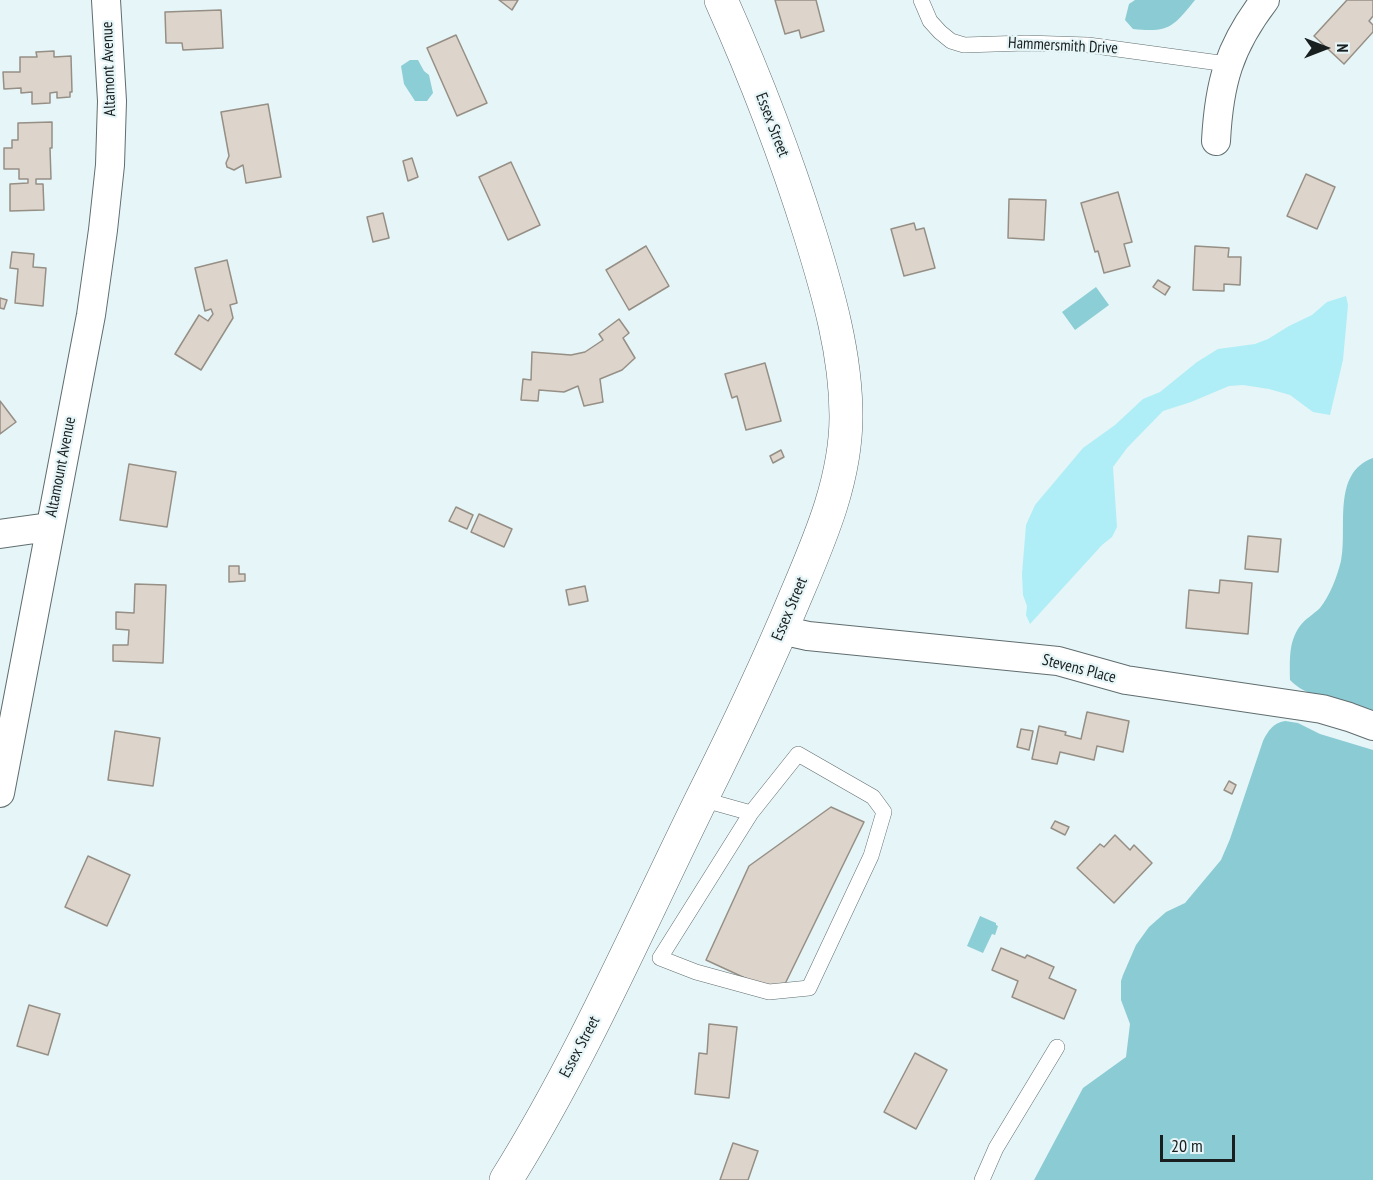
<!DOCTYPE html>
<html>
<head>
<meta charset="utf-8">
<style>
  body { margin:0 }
  #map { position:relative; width:1373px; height:1180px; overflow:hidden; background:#e6f5f7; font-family:"PT Sans Narrow",sans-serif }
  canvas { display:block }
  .north { position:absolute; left:1295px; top:18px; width:60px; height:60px; -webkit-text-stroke:4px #e6f5f7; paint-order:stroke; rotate:90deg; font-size:16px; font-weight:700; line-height:24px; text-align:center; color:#191e1f }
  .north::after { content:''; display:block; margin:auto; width:21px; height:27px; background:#191e1f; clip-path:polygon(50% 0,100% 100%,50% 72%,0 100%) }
  .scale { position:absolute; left:1160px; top:1135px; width:75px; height:27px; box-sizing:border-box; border:3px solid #191e1f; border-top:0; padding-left:8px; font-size:18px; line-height:21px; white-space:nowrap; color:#191e1f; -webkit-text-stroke:4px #e6f5f7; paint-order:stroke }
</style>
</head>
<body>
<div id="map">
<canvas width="1373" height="1180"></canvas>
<div class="north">N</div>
<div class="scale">20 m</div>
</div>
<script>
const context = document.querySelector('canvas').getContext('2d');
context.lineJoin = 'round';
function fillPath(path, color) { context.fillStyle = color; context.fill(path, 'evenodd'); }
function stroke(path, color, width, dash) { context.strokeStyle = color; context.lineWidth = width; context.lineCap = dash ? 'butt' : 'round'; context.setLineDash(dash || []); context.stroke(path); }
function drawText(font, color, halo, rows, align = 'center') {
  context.font = font + ' "PT Sans Narrow",sans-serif'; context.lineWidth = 4.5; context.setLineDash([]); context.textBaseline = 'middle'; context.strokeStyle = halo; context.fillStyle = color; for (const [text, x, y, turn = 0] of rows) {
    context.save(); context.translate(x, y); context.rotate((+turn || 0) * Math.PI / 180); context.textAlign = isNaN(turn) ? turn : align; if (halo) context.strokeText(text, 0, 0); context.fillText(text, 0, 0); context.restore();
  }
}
fillPath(new Path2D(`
  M 1346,296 L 1348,305 L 1343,360 L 1330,415 L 1313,412 L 1290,395 L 1269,389 L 1243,385 L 1229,386 L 1191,402 L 1163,411 L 1127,448 L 1113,467 L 1117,527 L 1112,537 L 1102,545 L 1030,624 L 1026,615 L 1027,606 L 1023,595 L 1022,574 L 1026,525 L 1035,505 L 1083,448 L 1115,425 L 1143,399 L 1160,392 L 1197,362 L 1218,349 L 1255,344 L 1268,339 L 1289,326 L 1312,315 L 1327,302 Z`), '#afeef6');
fillPath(new Path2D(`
  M 1135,0 L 1195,0 C 1173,27 1169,33 1133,29 L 1125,20 L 1129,4 Z
  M 1373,458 L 1373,712 C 1366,709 1359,704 1351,703 C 1329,697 1306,697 1290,680 C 1290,662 1288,642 1300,626 C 1305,619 1314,614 1320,608 C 1330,595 1337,577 1341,561 C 1348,529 1331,473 1373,458 Z
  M 1285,721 L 1298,723 L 1320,734 L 1373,750 L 1373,1180 L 1034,1180 L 1083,1088 L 1126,1057 L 1130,1024 L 1121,1000 L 1121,981 L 1123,975 L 1136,945 L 1149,927 L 1166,912 L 1185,903 L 1221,860 L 1230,839 L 1263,741 C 1268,731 1273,723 1285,721 Z`), '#8acbd4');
fillPath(new Path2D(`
  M 410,60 L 418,60 L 424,71 L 429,75 L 433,93 L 427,101 L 415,101 L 404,84 L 401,66 Z
  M 1096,287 L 1109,305 L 1075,330 L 1062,312 Z
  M 980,916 L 996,923 L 996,925 L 998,926 L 995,935 L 992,934 L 983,953 L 967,946 Z`), '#8cced6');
const building = new Path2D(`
  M 499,0 L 518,0 L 512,10 Z
  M 775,0 L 816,0 L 824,31 L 801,38 L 799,30 L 785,34 Z
  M 1347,0 L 1373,0 L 1373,16 L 1369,21 L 1373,25 L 1373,32 L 1344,64 L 1314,36 Z
  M 221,10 L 223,48 L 183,50 L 182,43 L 166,43 L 165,12 Z
  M 456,35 L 487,103 L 457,116 L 427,48 Z
  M 54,51 L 54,57 L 71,56 L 72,92 L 70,92 L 70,97 L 57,98 L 57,92 L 50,93 L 50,103 L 32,104 L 32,92 L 21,93 L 21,88 L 4,89 L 3,72 L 20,72 L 20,57 L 37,57 L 36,52 Z
  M 268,104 L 281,177 L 246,183 L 243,165 L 234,170 L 227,167 L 226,163 L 229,156 L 221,112 Z
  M 52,122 L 52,148 L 50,148 L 51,179 L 36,179 L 36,184 L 43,184 L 44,210 L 10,211 L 10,184 L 28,183 L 28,179 L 19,179 L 19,169 L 4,169 L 4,148 L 12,148 L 12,140 L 18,140 L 18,123 Z
  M 412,158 L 418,177 L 408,181 L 403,161 Z
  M 511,162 L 540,225 L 508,240 L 479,177 Z
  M 1306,174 L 1335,187 L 1317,229 L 1287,216 Z
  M 1118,192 L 1132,242 L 1124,244 L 1130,266 L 1104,273 L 1098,251 L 1095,252 L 1081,203 Z
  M 1009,199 L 1046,200 L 1044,240 L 1008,238 Z
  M 383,213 L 389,238 L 373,242 L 367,217 Z
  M 914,223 L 916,230 L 924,228 L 935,268 L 904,276 L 891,229 Z
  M 646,246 L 669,286 L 629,310 L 606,270 Z
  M 1195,246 L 1229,248 L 1228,257 L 1241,257 L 1240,285 L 1224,284 L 1224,291 L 1193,290 Z
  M 12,252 L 34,254 L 33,267 L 46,268 L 43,306 L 15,303 L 18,269 L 10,268 Z
  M 227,260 L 237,303 L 230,305 L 233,318 L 201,370 L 175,354 L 199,315 L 208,321 L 213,314 L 211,309 L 205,311 L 195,268 Z
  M 1158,280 L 1170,287 L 1165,295 L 1153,287 Z
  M 0,298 L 7,300 L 4,309 L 0,308 Z
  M 619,319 L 629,333 L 623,338 L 635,358 L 622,370 L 600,379 L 603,402 L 584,406 L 578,386 L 564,392 L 539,390 L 538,401 L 521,400 L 523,379 L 531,380 L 532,352 L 571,355 L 585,352 L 603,340 L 599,334 Z
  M 765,363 L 781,421 L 746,430 L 737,396 L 732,398 L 725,374 Z
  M 0,401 L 16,422 L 0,434 Z
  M 781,450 L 784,457 L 773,463 L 770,456 Z
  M 129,464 L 176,472 L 167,527 L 120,520 Z
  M 456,507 L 473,515 L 467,529 L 449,521 Z
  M 479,514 L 512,529 L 504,547 L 471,532 Z
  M 1248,536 L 1281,539 L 1278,572 L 1245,569 Z
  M 229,566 L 239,566 L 239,574 L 245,574 L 245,581 L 229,582 Z
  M 1220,580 L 1252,583 L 1248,634 L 1186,628 L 1189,590 L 1219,593 Z
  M 135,584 L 166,585 L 163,663 L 113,661 L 113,645 L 128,645 L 129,630 L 116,629 L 116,612 L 134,613 Z
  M 585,586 L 588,601 L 569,605 L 566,590 Z
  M 1087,712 L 1129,721 L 1123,752 L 1097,746 L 1094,760 L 1060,752 L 1057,764 L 1032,759 L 1039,726 L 1066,732 L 1065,735 L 1081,739 Z
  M 1021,729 L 1033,731 L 1029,750 L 1017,747 Z
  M 115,731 L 160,738 L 153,786 L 108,780 Z
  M 1229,781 L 1236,785 L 1232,794 L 1224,790 Z
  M 831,807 L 864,822 L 784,986 L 758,984 L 706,960 L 749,866 Z
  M 1055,821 L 1069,827 L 1065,835 L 1051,828 Z
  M 1115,835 L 1130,850 L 1134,845 L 1152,863 L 1114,903 L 1077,868 L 1100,844 L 1104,847 Z
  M 88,856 L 130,875 L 107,926 L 65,907 Z
  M 1001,948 L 1025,958 L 1027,955 L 1054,967 L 1049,978 L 1076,990 L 1064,1019 L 1012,997 L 1018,981 L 992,970 Z
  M 29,1005 L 60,1014 L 48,1055 L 17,1046 Z
  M 709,1024 L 737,1027 L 729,1098 L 695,1094 L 699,1053 L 707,1054 Z
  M 915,1053 L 947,1070 L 916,1129 L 884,1112 Z
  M 733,1143 L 758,1151 L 748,1180 L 720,1180 Z`);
fillPath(building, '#ddd5cb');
stroke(building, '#968f86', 1.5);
const service = new Path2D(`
  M 921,0 L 930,21 L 940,32 L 951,41 L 964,45 L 1026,43 L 1088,45 L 1227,64
  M 701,799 L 751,813 L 798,754 L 873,797 L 884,812 L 871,856 L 809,988 L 769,992 L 696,972 L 660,958 L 751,813
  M 982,1180 L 996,1148 L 1057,1047`);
const minor = new Path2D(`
  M 1216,141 C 1219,83 1229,47 1265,0
  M 0,534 L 49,527
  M 781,630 L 808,636 L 1058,661 L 1126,680 L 1322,709 L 1349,717 L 1373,726
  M 0,793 L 91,315 L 103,230 L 110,165 L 112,101 L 106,0`);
const secondary = new Path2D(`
  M 506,1180 C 582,1058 639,926 702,798 C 735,732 766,667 794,600 C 819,541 846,481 846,416 C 846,354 828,292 810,234 C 785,154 755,76 721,0`);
stroke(service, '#606d6f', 16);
stroke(minor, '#606d6f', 30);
stroke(secondary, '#606d6f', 34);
stroke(service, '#fff', 15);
stroke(minor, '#fff', 28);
stroke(secondary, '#fff', 33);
drawText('16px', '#191e1f', '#e6f5f7', [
  ["Hammersmith Drive",1063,46,3],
  ["Altamont Avenue",109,69,-92],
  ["Essex Street",772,125,69],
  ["Altamount Avenue",61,467,-79],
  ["Essex Street",790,609,-67],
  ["Stevens Place",1079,669,14],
  ["Essex Street",580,1047,-62]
]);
</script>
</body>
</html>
